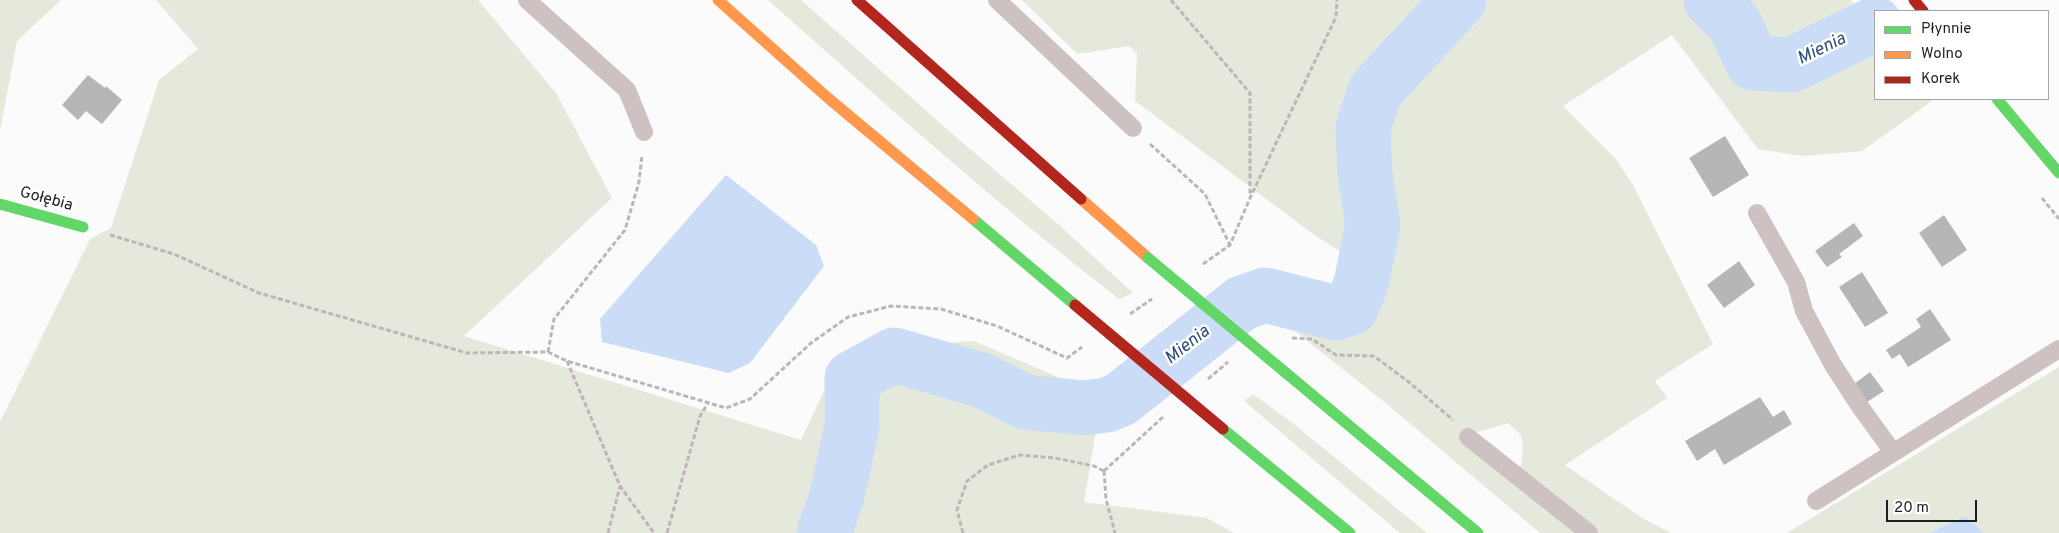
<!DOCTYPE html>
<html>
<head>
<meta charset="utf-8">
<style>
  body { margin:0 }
  #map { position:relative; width:2059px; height:533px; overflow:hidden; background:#fbfbfc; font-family:Overpass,sans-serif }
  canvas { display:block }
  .legend { position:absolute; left:1874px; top:10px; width:175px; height:90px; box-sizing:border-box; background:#fff; border:1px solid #a5a5a7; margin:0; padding:6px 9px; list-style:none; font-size:15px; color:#1e1f23 }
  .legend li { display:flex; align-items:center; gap:10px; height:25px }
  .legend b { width:25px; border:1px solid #a5a5a7 }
  .scale { position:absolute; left:1886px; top:500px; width:91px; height:22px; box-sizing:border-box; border:2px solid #1e1f23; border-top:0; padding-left:6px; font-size:15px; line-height:18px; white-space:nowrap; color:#1e1f23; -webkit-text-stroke:4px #fff; paint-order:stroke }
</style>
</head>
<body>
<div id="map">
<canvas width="2059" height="533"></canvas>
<ul class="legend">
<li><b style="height:6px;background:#63d668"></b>Płynnie</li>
<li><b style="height:6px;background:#ff974d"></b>Wolno</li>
<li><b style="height:6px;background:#b3261e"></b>Korek</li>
</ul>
<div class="scale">20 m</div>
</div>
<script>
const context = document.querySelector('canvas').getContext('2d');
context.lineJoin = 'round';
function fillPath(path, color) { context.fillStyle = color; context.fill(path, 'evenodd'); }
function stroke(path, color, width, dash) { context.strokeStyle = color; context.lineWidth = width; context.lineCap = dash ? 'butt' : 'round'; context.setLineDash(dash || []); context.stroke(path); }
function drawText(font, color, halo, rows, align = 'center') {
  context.font = font + ' Overpass,sans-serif'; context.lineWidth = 5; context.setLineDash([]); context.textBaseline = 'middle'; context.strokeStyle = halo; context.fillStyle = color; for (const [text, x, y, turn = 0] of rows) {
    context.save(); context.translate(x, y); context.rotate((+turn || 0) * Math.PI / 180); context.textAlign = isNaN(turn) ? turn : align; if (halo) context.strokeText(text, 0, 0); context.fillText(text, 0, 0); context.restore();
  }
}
fillPath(new Path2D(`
  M 0,0 L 61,0 L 17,41 L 0,131 Z
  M 156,0 L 478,0 L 556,93 L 612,198 L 464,336 L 801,440 L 831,376 L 869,348 L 974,341 L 1102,396 L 1084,502 L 1207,518 L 1234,533 L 0,533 L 0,422 L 90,239 L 111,228 L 159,80 L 198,49 Z
  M 768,0 L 801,0 L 956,137 L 1058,224 L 1133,293 L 1119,299 C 997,205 883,102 768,0 Z
  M 1022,0 L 1851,0 L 1875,30 L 1875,99 L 1930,99 L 1932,101 L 1862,151 L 1803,156 L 1758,149 L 1672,35 L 1563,106 L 1615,158 L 1633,185 L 1713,344 L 1655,381 L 1667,398 L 1565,465 L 1642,518 L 1671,533 L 1599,533 L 1520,472 L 1523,449 L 1521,435 L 1508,423 L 1477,432 L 1468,437 L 1576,533 L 1540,533 L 1388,405 L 1281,320 C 1295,319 1309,318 1324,321 C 1345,324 1348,332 1369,324 L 1375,304 L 1375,275 L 1309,231 L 1135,101 L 1137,54 L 1129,46 L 1077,54 Z
  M 2059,367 L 2059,533 L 1984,533 L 1965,516 L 1929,533 L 1787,533 Z
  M 1253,394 L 1295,425 L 1427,533 L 1400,533 L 1244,401 Z`), '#e5e9dc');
fillPath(new Path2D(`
  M 726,175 L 816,245 L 824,266 L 750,363 L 729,373 L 602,342 L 600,319 Z
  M 1965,516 L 1984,533 L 1929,533 Z`), '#cadcf6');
stroke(new Path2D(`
  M 1711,0 L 1734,23 L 1753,63 L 1791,65 L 1875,24
  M 824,533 L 837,496 L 852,426 L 852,378 L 894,355 L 981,380 L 1025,402 L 1083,408 L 1107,405 L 1121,399 L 1242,303 L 1265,295 L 1336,313 L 1351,308 L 1361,284 L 1373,225 L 1365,175 L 1363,128 L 1375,91 L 1459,0`), '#cadcf6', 55);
fillPath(new Path2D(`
  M 88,75 L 105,88 L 106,86 L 122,100 L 102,124 L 86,111 L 78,120 L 62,105 Z
  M 1725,136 L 1749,175 L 1713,197 L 1689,158 Z
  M 1944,215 L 1967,250 L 1942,267 L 1919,233 Z
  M 1854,223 L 1863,236 L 1839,254 L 1842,257 L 1827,267 L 1815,251 Z
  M 1739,261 L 1755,285 L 1724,308 L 1707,285 Z
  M 1862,272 L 1888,313 L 1865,327 L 1839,287 Z
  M 1930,309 L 1951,340 L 1908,367 L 1900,354 L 1892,359 L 1886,350 L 1921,327 L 1916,319 Z
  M 1870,372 L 1884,391 L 1867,402 L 1854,384 Z
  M 1760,397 L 1773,417 L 1784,410 L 1792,424 L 1724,465 L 1715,449 L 1697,461 L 1685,441 Z`), '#b5b6b8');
stroke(new Path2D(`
  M 1171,0 L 1250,93 L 1250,195
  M 1150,144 L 1205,194 L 1230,245
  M 2042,198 L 2059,219
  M 110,235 L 174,254 L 259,293 L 467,353 L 548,352 L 567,361 L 726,408 L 750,399 L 811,343 L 848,317 L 891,306 L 941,309 L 997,326 L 1067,358 L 1082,347
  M 1203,264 L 1230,245 L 1250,198 L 1336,17 L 1337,0
  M 1130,314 L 1152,299
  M 1292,338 L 1312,339 L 1336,355 L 1374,356 L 1410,383 L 1453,420
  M 548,352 L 554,319 L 625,230 L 639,182 L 642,155
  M 567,361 L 620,486 L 654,533
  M 1208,379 L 1228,362
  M 1104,471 L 1163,417
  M 1104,471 L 1106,499 L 1115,533
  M 608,533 L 620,486
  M 667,533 L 700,416 L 708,403
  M 963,533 L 957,510 L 967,481 L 988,465 L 1020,455 L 1055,458 L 1094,466 L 1104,471`), '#beb5b6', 3, [5, 2.5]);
stroke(new Path2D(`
  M 527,0 L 627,90 L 644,132
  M 997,0 L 1133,128
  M 1757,213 L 1796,282 L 1804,311 L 1833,365 L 1861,408 L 1893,452
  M 1468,437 L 1589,533
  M 1816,501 L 2059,349`), '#cec1c1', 18);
stroke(new Path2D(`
  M 1997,99 L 2059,173
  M 0,204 L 83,227
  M 973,219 L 1075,305
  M 1286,373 L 1478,533
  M 1223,429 L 1350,533`), '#63d668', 11);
stroke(new Path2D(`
  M 718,0 L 828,98 L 973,219
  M 1081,199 L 1148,258`), '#ff974d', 11);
stroke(new Path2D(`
  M 857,0 L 1081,199
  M 1914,0 L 1923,11`), '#b3261e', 11);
stroke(new Path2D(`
  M 1148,258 L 1286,373`), '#63d668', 11);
stroke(new Path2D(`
  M 1075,305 L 1223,429`), '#b3261e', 11);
drawText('16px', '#1e1f23', '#fff', [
  ["Gołębia",46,200,15]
]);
drawText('italic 18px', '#2b4a7a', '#fff', [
  ["Mienia",1822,50,-26],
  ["Mienia",1188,346,-38]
]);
</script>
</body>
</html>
